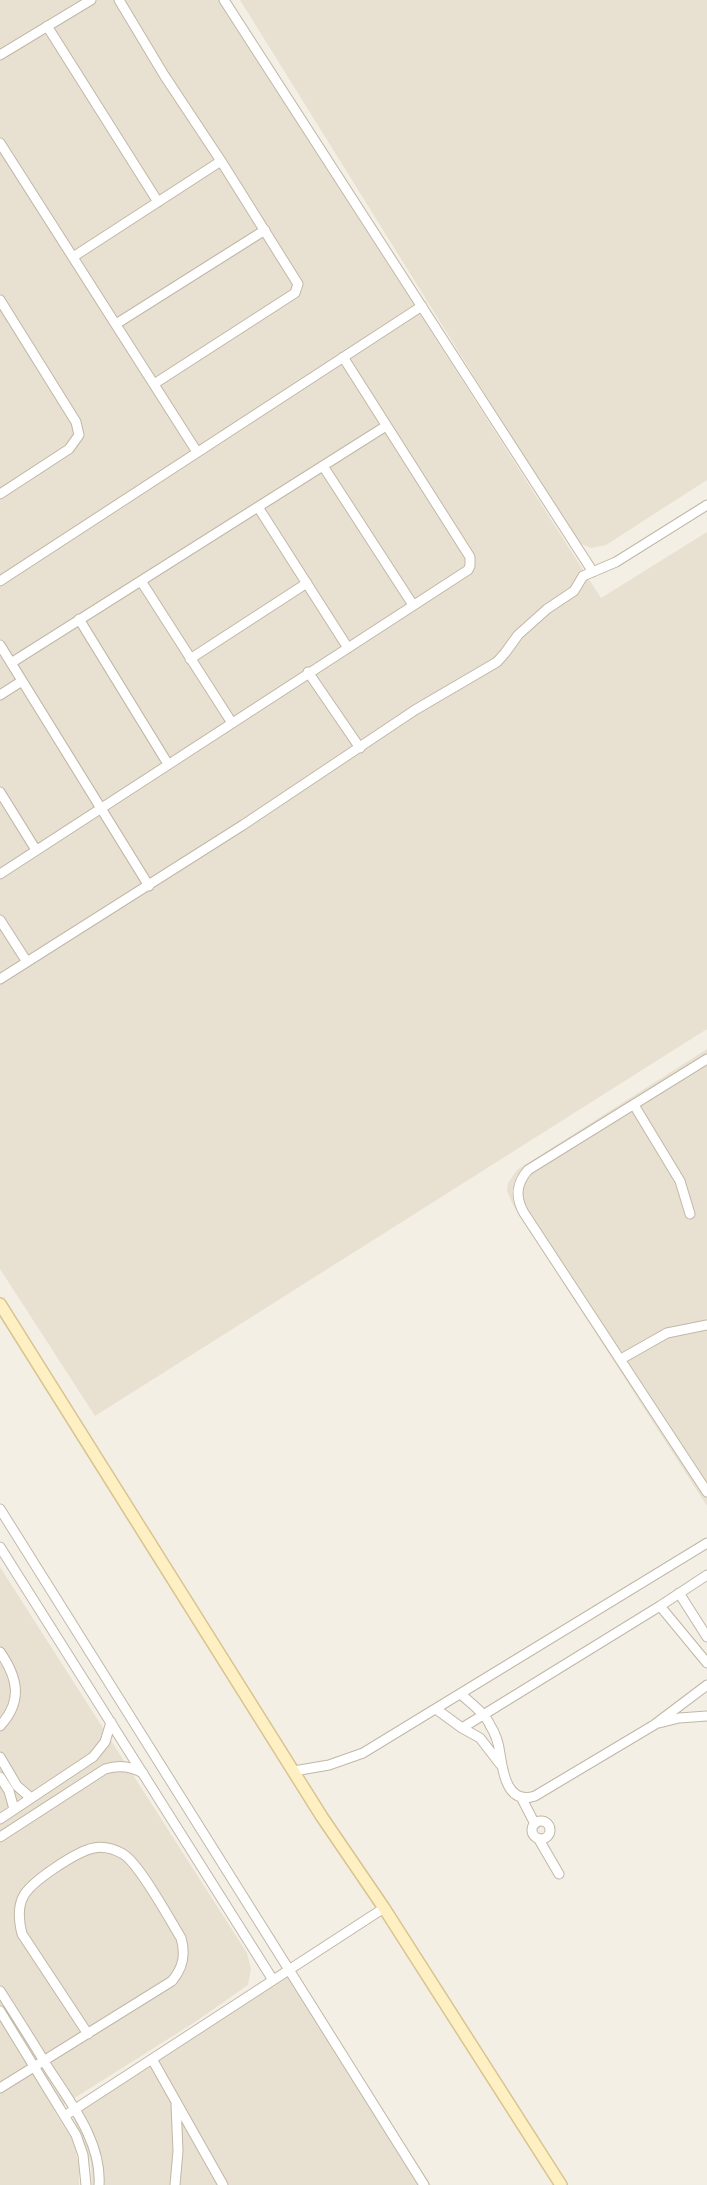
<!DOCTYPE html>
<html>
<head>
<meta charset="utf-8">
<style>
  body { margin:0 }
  canvas { display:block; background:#f4efe4 }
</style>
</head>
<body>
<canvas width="707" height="2185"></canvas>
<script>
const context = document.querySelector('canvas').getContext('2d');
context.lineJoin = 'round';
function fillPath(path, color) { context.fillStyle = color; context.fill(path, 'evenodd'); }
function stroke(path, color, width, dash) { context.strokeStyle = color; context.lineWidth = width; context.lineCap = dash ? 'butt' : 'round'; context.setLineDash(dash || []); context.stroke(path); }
fillPath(new Path2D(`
  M 0,0 L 220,0 L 601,598 L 707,532 L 707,1029 L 95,1416 L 0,1269 Z
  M 240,0 L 707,0 L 707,480 L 606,545 L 591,548 L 577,542 Z
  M 707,1049 L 707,1506 L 513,1205 L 507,1191 L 508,1183 L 517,1170 Z
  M 0,1567 L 247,1953 L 251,1969 L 248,1985 L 195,2022 L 54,2111 L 74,2142 L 79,2168 L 79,2185 L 0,2185 Z
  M 289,1963 L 431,2185 L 92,2185 L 91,2163 L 70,2110 Z`), '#e8e1d2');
const street = new Path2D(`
  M 119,0 L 164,75 L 221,161 L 298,284 L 295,293 L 154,384
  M 224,0 L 593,572
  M 47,26 L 158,202
  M 0,55 L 91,0
  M 0,143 L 197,452
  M 73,257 L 221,161
  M 0,300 L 76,422 L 79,435 L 69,449 L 0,494
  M 116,324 L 265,230
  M 323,466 L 413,605
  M 258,507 L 348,648
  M 0,581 L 422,306
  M 141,581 L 232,723
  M 79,619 L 168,764
  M 0,645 L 149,886
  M 190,659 L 307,583
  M 11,663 L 386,426
  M 308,672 L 360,748
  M 0,695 L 22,681
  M 0,792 L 36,850
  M 0,874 L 468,570 L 470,566 L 470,557 L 343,357
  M 0,920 L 27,962
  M 0,979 L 243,825 L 415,710 L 497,662 L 505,653 L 518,635 L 547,609 L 574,591 L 583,576 L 616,562 L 707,505
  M 707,1059 L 528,1170 C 516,1184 515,1197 524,1213 L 707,1492
  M 634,1105 L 680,1181 L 690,1214
  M 621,1359 L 667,1333 L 707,1325
  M 0,1509 L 424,2185
  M 0,1547 L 273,1980
  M 679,1593 L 707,1637
  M 660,1606 L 707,1663
  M 0,1652 C 18,1678 23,1701 0,1726
  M 461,1694 C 470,1703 485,1713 490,1725 C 495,1733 499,1745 500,1754 C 503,1774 508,1805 535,1796 L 654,1725 L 707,1685
  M 436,1709 L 462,1728 L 480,1738 L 500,1764
  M 659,1723 L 679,1718 L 707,1716
  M 462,1728 L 660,1606 L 707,1575
  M 0,1757 L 17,1786 L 31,1798
  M 294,1771 L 329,1765 L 363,1753 L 707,1543
  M 0,1777 L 9,1791 L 14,1809
  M 521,1797 L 535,1824
  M 0,1819 L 93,1757 L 105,1742 L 111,1722
  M532 1830a9 9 0 1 1 18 0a9 9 0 1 1-18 0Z
  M 0,1837 L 105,1769 C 118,1765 131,1766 143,1773
  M 538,1838 L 559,1874
  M 0,1991 C 16,2016 32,2041 47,2066 C 69,2101 102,2141 99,2185
  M 0,2011 L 76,2135 L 83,2155 L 86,2185
  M 152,2059 L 223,2185
  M 0,2088 L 172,1981 C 183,1968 186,1955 181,1938 C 170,1920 139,1863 123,1854 C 114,1849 104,1846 94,1848 C 77,1851 30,1882 23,1897 C 17,1909 19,1922 22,1934 L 88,2034
  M 66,2115 L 384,1908
  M 175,2185 L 178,2151 L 176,2104`);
const secondary = new Path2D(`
  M 0,1304 L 322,1817 L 384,1908 L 561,2185`);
stroke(street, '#c0b7a6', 11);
stroke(secondary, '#d7c490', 14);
stroke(street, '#fff', 9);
stroke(secondary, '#fff0c3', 11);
</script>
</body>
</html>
